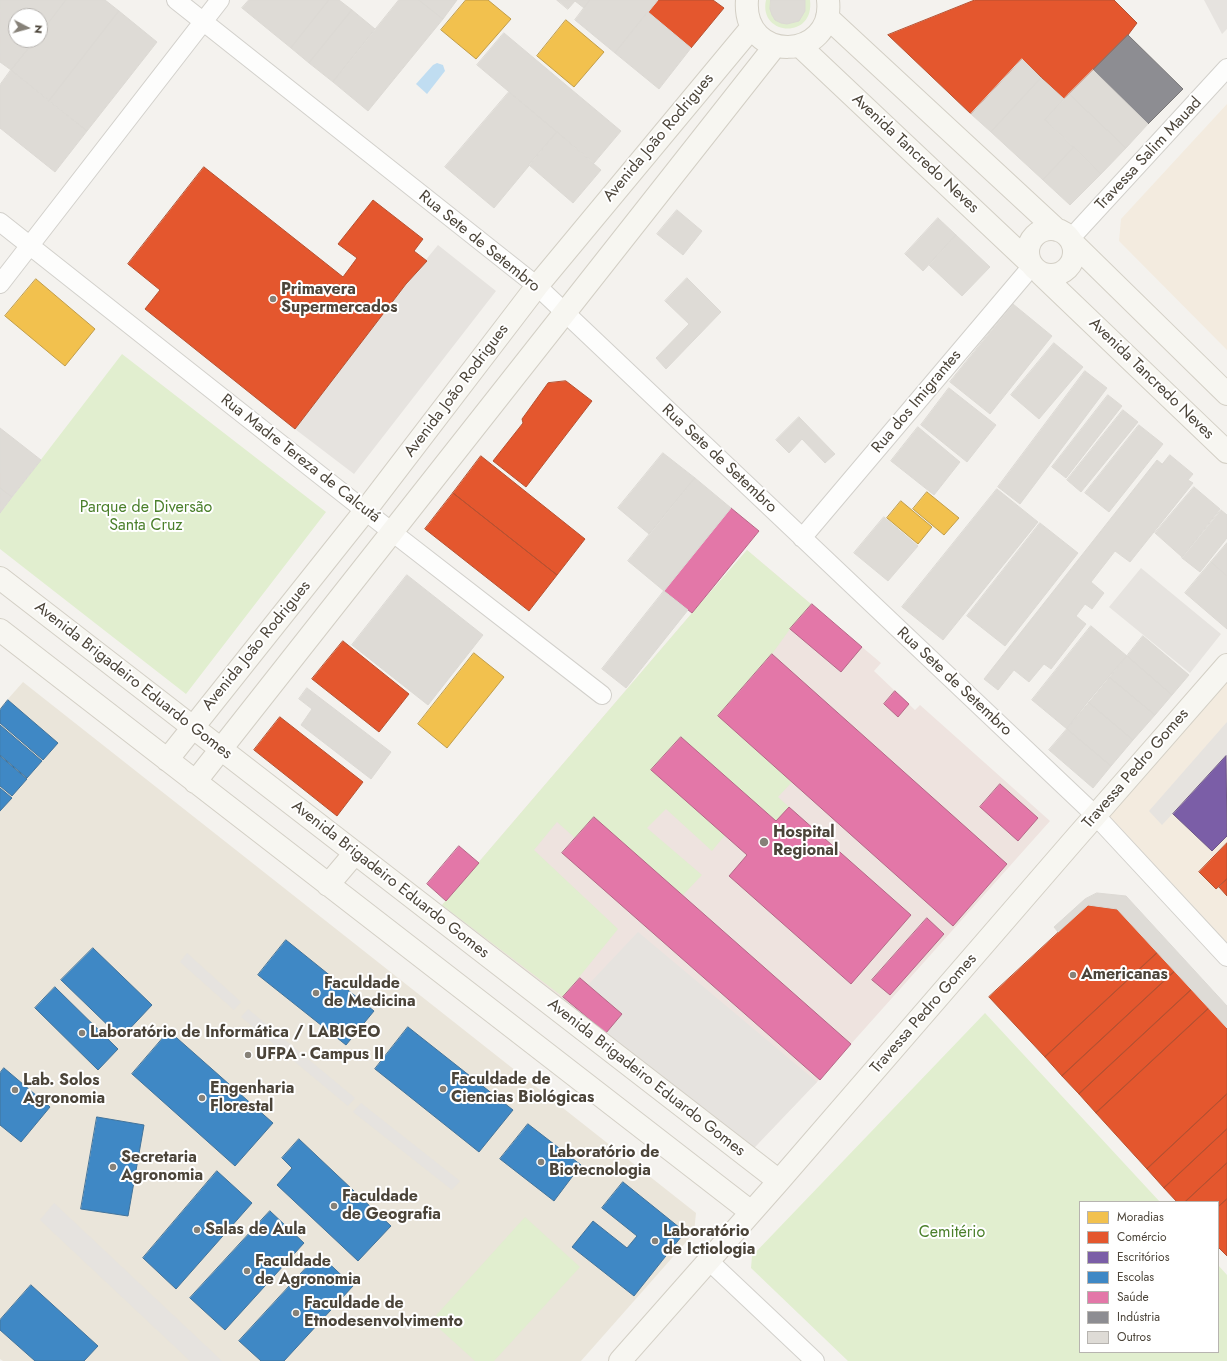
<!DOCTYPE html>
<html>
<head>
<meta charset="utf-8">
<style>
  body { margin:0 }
  #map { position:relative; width:1227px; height:1361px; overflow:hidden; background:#f4f2ee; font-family:Jost,sans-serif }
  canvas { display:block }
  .legend { position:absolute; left:1079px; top:1201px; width:140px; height:152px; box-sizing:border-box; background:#fff; border:1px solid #b7b4b0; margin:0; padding:5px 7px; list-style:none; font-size:12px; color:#4b4439 }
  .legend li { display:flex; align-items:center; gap:8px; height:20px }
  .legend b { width:20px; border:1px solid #b7b4b0 }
  .north { position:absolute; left:8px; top:8px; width:40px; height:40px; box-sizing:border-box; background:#fff; border:1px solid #b7b4b0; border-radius:50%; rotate:96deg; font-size:11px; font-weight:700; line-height:16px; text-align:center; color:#4b4439 }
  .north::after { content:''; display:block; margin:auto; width:14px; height:18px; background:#868178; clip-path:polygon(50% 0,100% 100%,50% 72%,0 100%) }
</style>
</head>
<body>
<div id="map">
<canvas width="1227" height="1361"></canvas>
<ul class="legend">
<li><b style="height:11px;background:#f2c14e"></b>Moradias</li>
<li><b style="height:11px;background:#e4572e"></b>Comércio</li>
<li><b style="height:11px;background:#7b5ea7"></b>Escritórios</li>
<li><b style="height:11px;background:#3f88c5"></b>Escolas</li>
<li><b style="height:11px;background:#e377a8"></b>Saúde</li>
<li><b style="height:11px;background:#8d8d92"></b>Indústria</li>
<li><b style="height:11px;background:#dedbd6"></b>Outros</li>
</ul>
<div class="north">N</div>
</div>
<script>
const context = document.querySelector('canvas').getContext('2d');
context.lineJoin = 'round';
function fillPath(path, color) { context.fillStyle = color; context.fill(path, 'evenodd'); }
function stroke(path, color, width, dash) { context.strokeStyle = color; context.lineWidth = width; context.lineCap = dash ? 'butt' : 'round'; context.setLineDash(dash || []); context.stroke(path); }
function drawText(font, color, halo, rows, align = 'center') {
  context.font = font + ' Jost,sans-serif'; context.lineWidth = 4; context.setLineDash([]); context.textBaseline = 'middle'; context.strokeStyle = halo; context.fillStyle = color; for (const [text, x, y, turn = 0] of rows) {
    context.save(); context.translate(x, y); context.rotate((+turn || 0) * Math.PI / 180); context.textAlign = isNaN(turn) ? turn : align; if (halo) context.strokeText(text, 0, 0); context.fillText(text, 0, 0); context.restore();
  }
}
fillPath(new Path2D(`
  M 1227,104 L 1227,350 L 1119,241 L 1121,219 Z
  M 1227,673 L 1227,949 L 1102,816 Z`), '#f3ebdf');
fillPath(new Path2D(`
  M 23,682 L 696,1213 L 694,1233 L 581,1361 L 3,1361 L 0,1359 L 0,708 Z`), '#eae5da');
fillPath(new Path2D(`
  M 747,550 L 881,663 L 874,671 L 915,710 L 920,705 L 1050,821 L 817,1082 L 754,1148 L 442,905 L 692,613 Z`), '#eee3df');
fillPath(new Path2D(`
  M 766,0 L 810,0 C 815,40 758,36 766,0 Z
  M 122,354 L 326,512 L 186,694 L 0,549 L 0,513 Z
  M 747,550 L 812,605 L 790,629 L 772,654 L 718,716 L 792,782 L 778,797 L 789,807 L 776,821 L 681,737 L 651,770 L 725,835 L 712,851 L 666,809 L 647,828 L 702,875 L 683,895 L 594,817 L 575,838 L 557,822 L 534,850 L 618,929 L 563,997 L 442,905 L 692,613 Z
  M 985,1013 L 1160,1202 L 1080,1202 L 1080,1352 L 1218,1352 L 1218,1265 L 1227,1275 L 1227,1361 L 848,1361 L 751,1268 L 752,1256 Z
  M 525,1217 L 580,1267 L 494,1361 L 475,1361 L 431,1321 Z`), '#e1eecf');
fillPath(new Path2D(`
  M 1204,0 L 1227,0 L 1227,29 L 1222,34 Z
  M 438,245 L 496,291 L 354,474 L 295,429 L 406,284 Z
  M 1141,568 L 1221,634 L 1190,673 L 1109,607 Z
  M 1227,722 L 1227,757 L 1226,756 L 1162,825 L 1149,811 Z
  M 638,932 L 817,1082 L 754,1148 L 606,1033 L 622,1014 L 588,985 Z
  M 187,953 L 241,1002 L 234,1010 L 180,962 Z
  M 248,1009 L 355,1098 L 348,1106 L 241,1017 Z
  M 361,1103 L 460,1181 L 452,1190 L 353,1112 Z
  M 54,1203 L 222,1361 L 190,1361 L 40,1220 Z`), '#e6e3df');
fillPath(new Path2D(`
  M 437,63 L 443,65 L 445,71 L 427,94 L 416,84 L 433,65 Z`), '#c0ddf1');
const homes = new Path2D(`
  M 466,0 L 488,0 L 511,19 L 476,59 L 441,30 Z
  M 566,20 L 604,52 L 574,87 L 537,56 Z
  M 36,279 L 95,329 L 65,366 L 5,316 Z
  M 927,492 L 959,518 L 944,535 L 913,509 Z
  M 901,501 L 932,527 L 918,544 L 887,518 Z
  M 474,653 L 504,677 L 447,748 L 418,724 Z`);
fillPath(homes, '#f2c14e');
stroke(homes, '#c09c48', 1);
const shops = new Path2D(`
  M 658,0 L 713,0 L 724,8 L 691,48 L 648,12 Z
  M 975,0 L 1114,0 L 1137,23 L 1128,35 L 1064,99 L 1022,59 L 971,114 L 888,35 Z
  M 204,167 L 343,277 L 357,258 L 338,244 L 373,200 L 423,239 L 414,251 L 427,261 L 406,284 L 295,429 L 145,309 L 160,290 L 128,264 Z
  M 566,381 L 592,401 L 526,487 L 493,461 L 523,423 L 522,419 L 548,383 Z
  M 481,456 L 585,539 L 557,575 L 453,493 Z
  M 453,493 L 557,575 L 529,611 L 425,529 Z
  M 343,641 L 409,694 L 379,732 L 312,679 Z
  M 280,717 L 363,782 L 337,816 L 254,750 Z
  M 1227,843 L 1227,879 L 1216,889 L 1199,872 Z
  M 1227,879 L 1227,896 L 1219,887 Z
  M 1088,905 L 1117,909 L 1158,952 L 1045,1057 L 989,997 Z
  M 1158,952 L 1175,971 L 1062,1076 L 1045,1057 Z
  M 1175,971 L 1192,989 L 1079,1094 L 1062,1076 Z
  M 1192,989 L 1209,1008 L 1096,1113 L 1079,1094 Z
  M 1209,1008 L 1227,1028 L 1227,1094 L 1147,1169 L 1096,1113 Z
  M 1227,1094 L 1227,1129 L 1164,1188 L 1147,1169 Z
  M 1227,1129 L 1227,1163 L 1185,1202 L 1177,1202 L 1164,1188 Z
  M 1227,1163 L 1227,1199 L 1218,1207 L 1218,1202 L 1185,1202 Z
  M 1227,1199 L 1227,1256 L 1218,1247 L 1218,1207 Z`);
fillPath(shops, '#e4572e');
stroke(shops, '#b65131', 1);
const offices = new Path2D(`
  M 1226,756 L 1227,836 L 1212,851 L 1173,814 Z`);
fillPath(offices, '#7b5ea7');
stroke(offices, '#6d5686', 1);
const schools = new Path2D(`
  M 8,700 L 58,743 L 43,760 L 0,723 L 0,710 Z
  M 0,725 L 42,761 L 27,778 L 0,755 Z
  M 0,756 L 27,779 L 12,796 L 0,786 Z
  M 0,788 L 12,798 L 0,811 Z
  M 286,940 L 374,1011 L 346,1045 L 258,975 Z
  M 93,948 L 152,1005 L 121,1038 L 61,980 Z
  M 55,987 L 118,1049 L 98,1070 L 35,1008 Z
  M 408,1027 L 513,1110 L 479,1152 L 375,1069 Z
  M 169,1031 L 273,1123 L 235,1166 L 132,1074 Z
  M 4,1068 L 50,1107 L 21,1142 L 0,1125 L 0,1073 Z
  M 97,1117 L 144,1125 L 128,1216 L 81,1209 Z
  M 528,1124 L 581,1165 L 554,1201 L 500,1159 Z
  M 299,1139 L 391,1226 L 358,1261 L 277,1185 L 292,1168 L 282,1158 Z
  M 217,1171 L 252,1203 L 176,1289 L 143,1258 Z
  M 623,1182 L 685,1232 L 634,1296 L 572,1247 L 593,1221 L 627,1248 L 637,1236 L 602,1208 Z
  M 270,1211 L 304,1243 L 225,1330 L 190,1298 Z
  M 319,1254 L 353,1286 L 284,1361 L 261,1361 L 239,1341 Z
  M 31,1285 L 98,1346 L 84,1361 L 35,1361 L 0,1330 L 0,1320 Z`);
fillPath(schools, '#3f88c5');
stroke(schools, '#43749b', 1);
const health = new Path2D(`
  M 731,508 L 759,531 L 692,613 L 664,591 Z
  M 812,604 L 862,647 L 841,672 L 790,629 Z
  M 772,654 L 1007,864 L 953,926 L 718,716 Z
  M 895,691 L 909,704 L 898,717 L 884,704 Z
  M 681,737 L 776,821 L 789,807 L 911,915 L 851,984 L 729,876 L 747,855 L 651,770 Z
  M 1000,784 L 1038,818 L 1018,841 L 980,807 Z
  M 594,817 L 851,1044 L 820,1080 L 562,853 Z
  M 459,846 L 479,863 L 446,901 L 427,884 Z
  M 927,918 L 944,934 L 890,995 L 872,980 Z
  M 580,978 L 622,1014 L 606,1033 L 563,997 Z`);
fillPath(health, '#e377a8');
stroke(health, '#b56887', 1);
const industry = new Path2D(`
  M 1128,35 L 1183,89 L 1148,124 L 1093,70 Z`);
fillPath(industry, '#8d8d92');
stroke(industry, '#797777', 1);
const building = new Path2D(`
  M 0,0 L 66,0 L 40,34 L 40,16 L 16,16 L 16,40 L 35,40 L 11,70 L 0,62 Z
  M 66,0 L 105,0 L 119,11 L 49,101 L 11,70 L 35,40 L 40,40 L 40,34 Z
  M 249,0 L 329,0 L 291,48 L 242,8 Z
  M 329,0 L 339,0 L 352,10 L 309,63 L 291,48 Z
  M 399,0 L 419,0 L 443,19 L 368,111 L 333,82 Z
  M 419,0 L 457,0 L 443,19 Z
  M 557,0 L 590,0 L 584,8 L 575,1 L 568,9 Z
  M 590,0 L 658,0 L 615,53 L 575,20 Z
  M 771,0 L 805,0 L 805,11 L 799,21 L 787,24 L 781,23 L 775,20 L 772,15 L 770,9 Z
  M 352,10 L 375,29 L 333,82 L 309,63 Z
  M 119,11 L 157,42 L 87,131 L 49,101 Z
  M 648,12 L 691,48 L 659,89 L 615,53 Z
  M 504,33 L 621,131 L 594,163 L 477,65 Z
  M 1022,59 L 1041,78 L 991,132 L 971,114 Z
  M 11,70 L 87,131 L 55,172 L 0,128 L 0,85 Z
  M 1093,70 L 1148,124 L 1126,148 L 1069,94 Z
  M 1041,78 L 1064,99 L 1045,120 L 1074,147 L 1043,180 L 991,132 Z
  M 509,92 L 557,132 L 494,208 L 445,167 Z
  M 1069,94 L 1126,148 L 1101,174 L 1045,120 Z
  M 557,132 L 601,170 L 573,203 L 529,165 Z
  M 1074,147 L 1101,174 L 1070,205 L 1043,180 Z
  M 677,210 L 702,231 L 683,255 L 657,234 Z
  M 938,218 L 956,235 L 923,271 L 905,254 Z
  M 956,235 L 990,267 L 962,296 L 929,265 Z
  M 687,278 L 721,312 L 666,369 L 656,358 L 689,324 L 665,301 Z
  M 1013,304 L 1052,336 L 990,414 L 950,382 Z
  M 1054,343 L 1083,367 L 1039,419 L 1011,395 Z
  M 1085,371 L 1107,388 L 1020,504 L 998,487 Z
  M 949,388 L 996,425 L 967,462 L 921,425 Z
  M 1108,395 L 1122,406 L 1066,478 L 1052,467 Z
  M 1123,410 L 1138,422 L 1081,492 L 1067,480 Z
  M 799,417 L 835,454 L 825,463 L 802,439 L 789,453 L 776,440 Z
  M 1139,425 L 1163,444 L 1109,512 L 1085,493 Z
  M 918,427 L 960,462 L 934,495 L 891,461 Z
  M 0,428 L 41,460 L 12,497 L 0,488 Z
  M 663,453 L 695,478 L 649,534 L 618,508 Z
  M 1170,455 L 1193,474 L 1188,480 L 1193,483 L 1130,562 L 1115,551 L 1091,582 L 1104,593 L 1092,609 L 1085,604 L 1076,616 L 1086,624 L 1051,669 L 1044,664 L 1029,682 L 1014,670 L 998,690 L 984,679 L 1157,460 L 1162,464 Z
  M 695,478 L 731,508 L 664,591 L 628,561 Z
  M 1194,487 L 1220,509 L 1182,557 L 1155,533 Z
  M 0,488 L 12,497 L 0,513 Z
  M 997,489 L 1038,522 L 943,640 L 902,607 Z
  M 1221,510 L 1227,515 L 1227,538 L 1200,572 L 1182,558 Z
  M 884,517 L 918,546 L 888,581 L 854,553 Z
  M 1040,523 L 1078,553 L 1005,646 L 967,616 Z
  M 1227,543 L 1227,576 L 1211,562 Z
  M 1211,562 L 1227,576 L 1227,629 L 1185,593 Z
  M 407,575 L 483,635 L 428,705 L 352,645 Z
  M 664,591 L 688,610 L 626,688 L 602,669 Z
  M 1091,626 L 1127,656 L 1067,729 L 1032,700 Z
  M 1143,636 L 1189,675 L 1172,695 L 1127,656 Z
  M 1127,656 L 1172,695 L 1155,715 L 1109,677 Z
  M 1109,677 L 1155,715 L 1133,740 L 1088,702 Z
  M 307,688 L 391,752 L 371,779 L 301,725 L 312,709 L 299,699 Z
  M 1088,702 L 1133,740 L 1111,766 L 1067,729 Z
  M 1067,729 L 1111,766 L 1093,788 L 1049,750 Z
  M 1097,893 L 1126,896 L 1227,1006 L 1227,1028 L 1117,909 L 1088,905 L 1058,932 L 1054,927 L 1085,899 Z`);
fillPath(building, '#dedbd6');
stroke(building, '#dcd9d4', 1);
const street = new Path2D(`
  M 176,0 L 537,286 L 1096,816 L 1227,957
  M 0,222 L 392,532 L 602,695
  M 1070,239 L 1227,68
  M 0,284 L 220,0
  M 802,538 L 1032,266
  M 709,1261 L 815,1361`);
const secondary = new Path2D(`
  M 747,0 C 742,64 835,61 828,0
  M 827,17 L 1057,230
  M 800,46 L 1030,263
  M1028 252a23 23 0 1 1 46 0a23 23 0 1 1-46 0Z
  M 1072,242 L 1227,394
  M 1041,274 L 1227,452
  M 0,578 L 779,1181
  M 0,630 L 751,1212
  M 167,760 L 365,511 L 537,286 L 752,27
  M 195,782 L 775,46
  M 328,885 L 355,853
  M 620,1361 L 779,1181 L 1074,840 L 1227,665`);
stroke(street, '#d2d0cb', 20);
stroke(secondary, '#d3cfc5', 24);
stroke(street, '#fdfdfc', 18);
stroke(secondary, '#f7f6f1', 22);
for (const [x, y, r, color] of [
  [273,299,4,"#868178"],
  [764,842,5,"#868178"],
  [1073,975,4,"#868178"],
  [316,993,4,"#868178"],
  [82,1033,4,"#868178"],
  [248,1055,4,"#868178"],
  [443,1089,4,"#868178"],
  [15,1090,4,"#868178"],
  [202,1098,4,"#868178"],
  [541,1162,4,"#868178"],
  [113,1167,4,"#868178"],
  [334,1206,4,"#868178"],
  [197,1230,4,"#868178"],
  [655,1241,4,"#868178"],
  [247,1271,4,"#868178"],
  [296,1313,4,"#868178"]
]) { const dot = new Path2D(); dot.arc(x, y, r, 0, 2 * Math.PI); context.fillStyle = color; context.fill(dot); stroke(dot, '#fff', 1.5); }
drawText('16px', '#4b4439', '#fff', [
  ["Avenida João Rodrigues",659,138,-50],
  ["Avenida Tancredo Neves",915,154,43],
  ["Travessa Salim Mauad",1149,154,-47],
  ["Rua Sete de Setembro",479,242,39],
  ["Avenida Tancredo Neves",1151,379,44],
  ["Avenida João Rodrigues",457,391,-53],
  ["Rua dos Imigrantes",917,402,-50],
  ["Rua Madre Tereza de Calcutá",300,459,38],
  ["Rua Sete de Setembro",719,459,43],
  ["Avenida João Rodrigues",257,646,-51],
  ["Avenida Brigadeiro Eduardo Gomes",133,681,38],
  ["Rua Sete de Setembro",954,682,43],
  ["Travessa Pedro Gomes",1136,769,-49],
  ["Avenida Brigadeiro Eduardo Gomes",390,880,38],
  ["Travessa Pedro Gomes",924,1014,-49],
  ["Avenida Brigadeiro Eduardo Gomes",646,1078,38]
]);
drawText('bold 16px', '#4b4439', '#fff', [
  ["Primavera",281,290],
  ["Supermercados",281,308],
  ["Hospital",773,833],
  ["Regional",773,851],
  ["Americanas",1081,975],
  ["Faculdade",324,984],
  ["de Medicina",324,1002],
  ["Laboratório de Informática / LABIGEO",90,1033],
  ["UFPA - Campus II",256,1055],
  ["Faculdade de",451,1080],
  ["Ciencias Biológicas",451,1098],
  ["Lab. Solos",23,1081],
  ["Agronomia",23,1099],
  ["Engenharia",210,1089],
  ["Florestal",210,1107],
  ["Laboratório de",549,1153],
  ["Biotecnologia",549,1171],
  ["Secretaria",121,1158],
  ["Agronomia",121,1176],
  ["Faculdade",342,1197],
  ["de Geografia",342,1215],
  ["Salas de Aula",205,1230],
  ["Laboratório",663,1232],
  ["de Ictiologia",663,1250],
  ["Faculdade",255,1262],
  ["de Agronomia",255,1280],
  ["Faculdade de",304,1304],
  ["Etnodesenvolvimento",304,1322]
], 'left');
drawText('16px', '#4a7f2a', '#fff', [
  ["Parque de Diversão",146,508],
  ["Santa Cruz",146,526],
  ["Cemitério",952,1233]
]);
</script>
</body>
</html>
